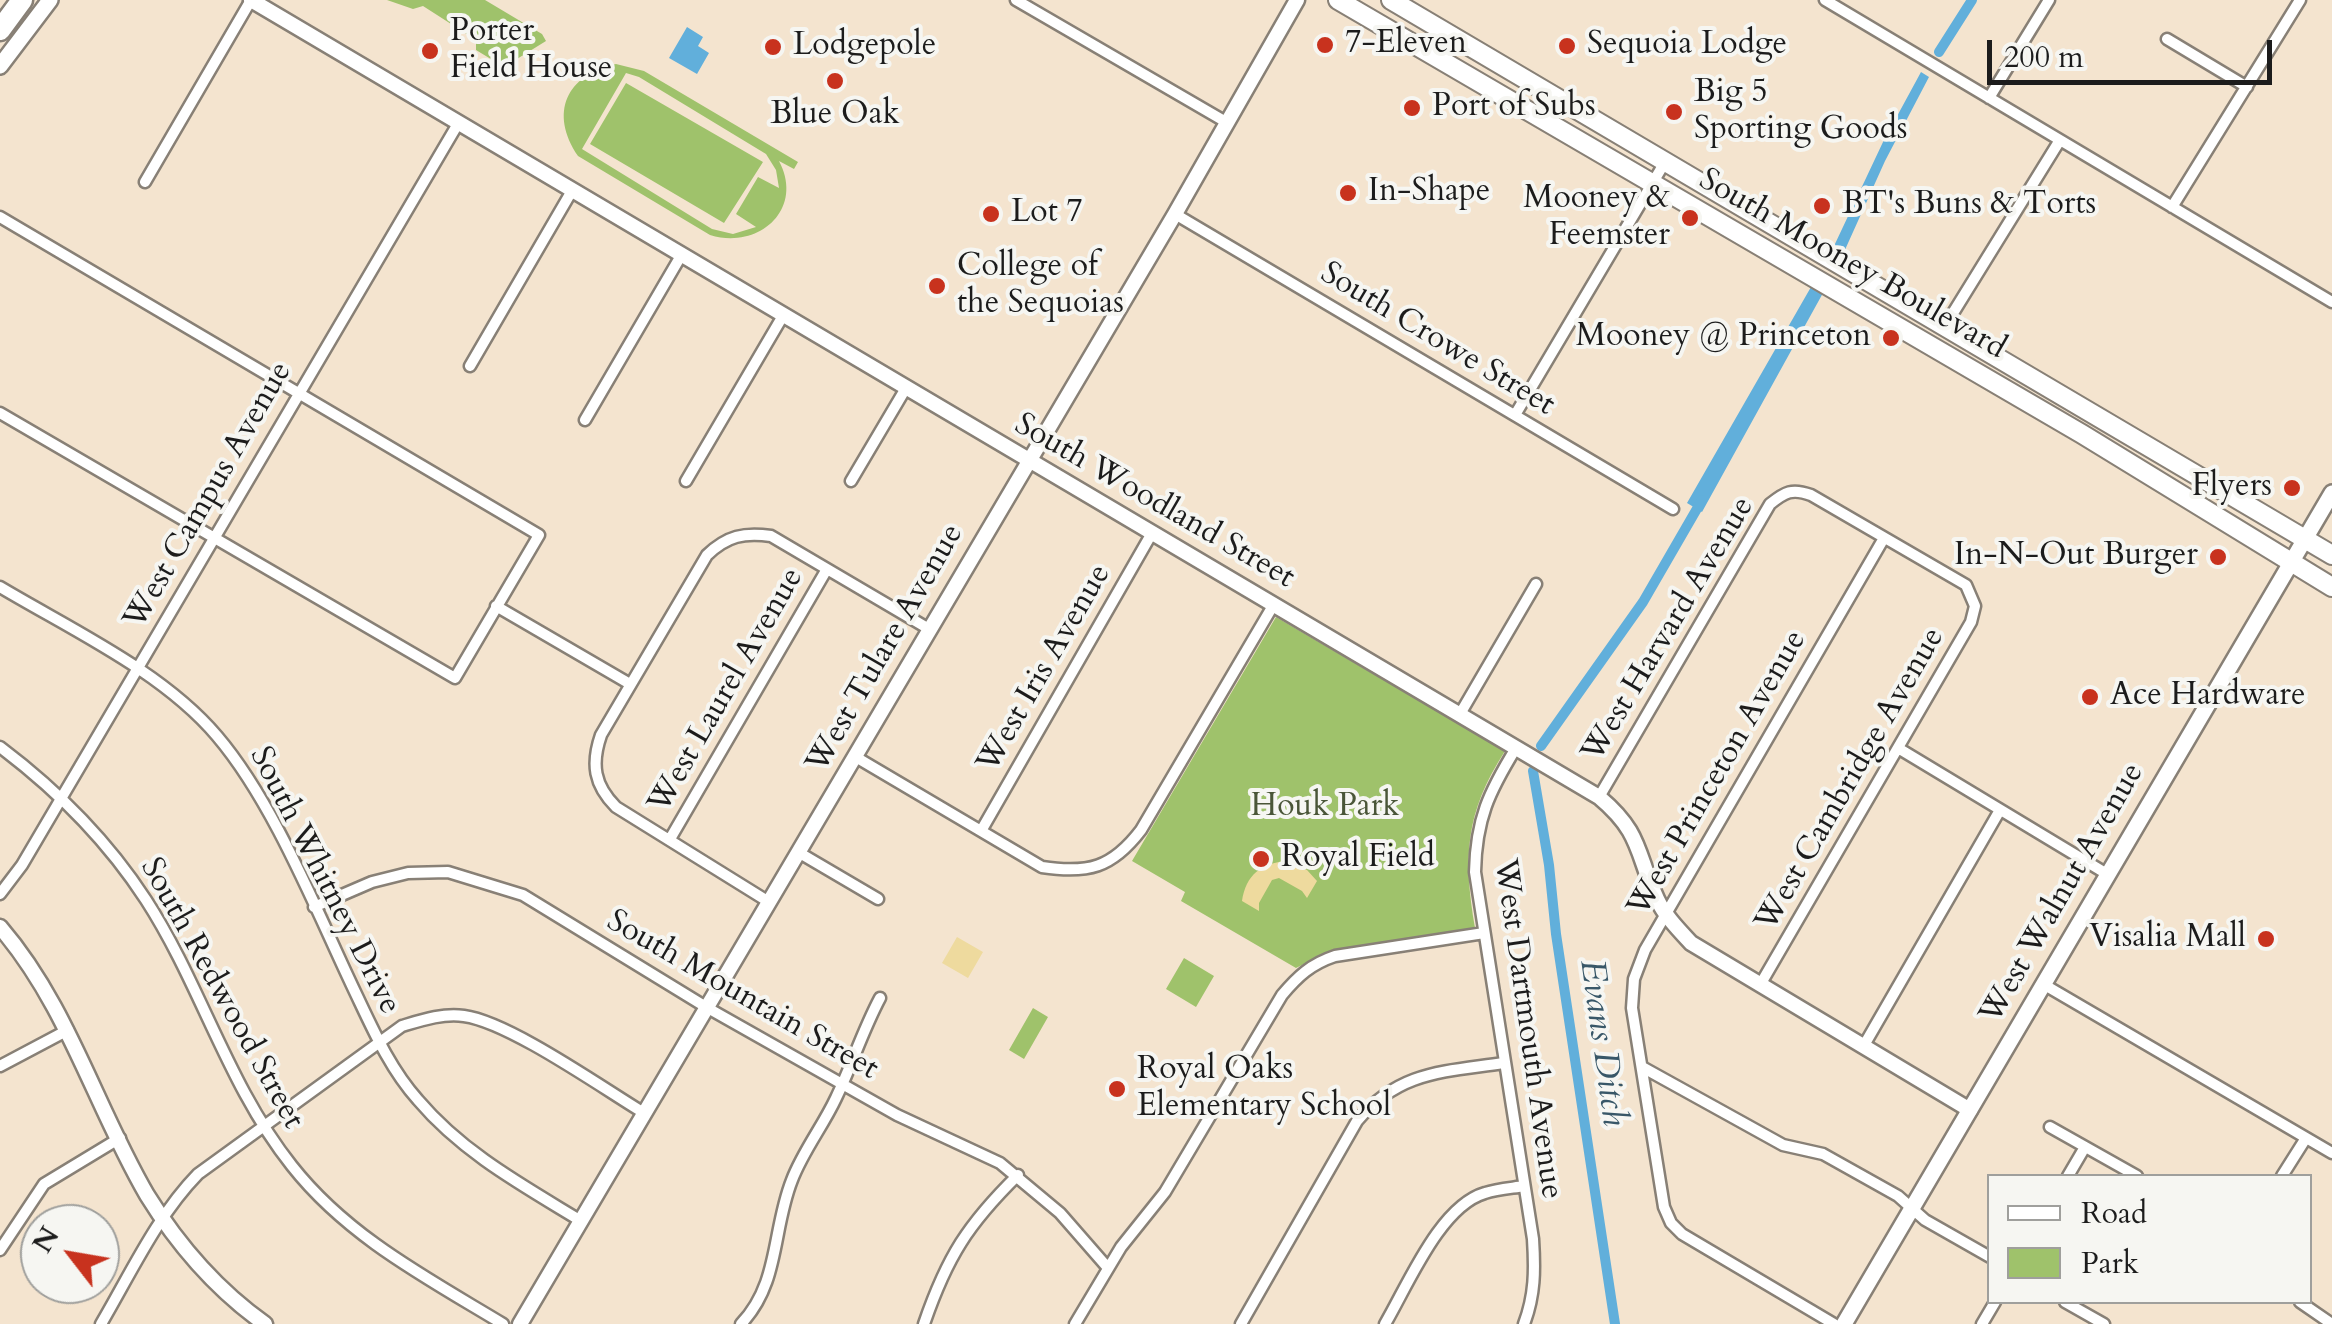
<!DOCTYPE html>
<html>
<head>
<meta charset="utf-8">
<style>
  body { margin:0 }
  #map { position:relative; width:2332px; height:1324px; overflow:hidden; background:#f4e4cf; font-family:Cardo,serif }
  canvas { display:block }
  .legend { position:absolute; left:1987px; top:1174px; width:325px; height:130px; box-sizing:border-box; background:#f6f6f2; border:2px solid #9f9f9c; margin:0; padding:12px 18px; list-style:none; font-size:30px; color:#1c1c1c }
  .legend li { display:flex; align-items:center; gap:20px; height:50px }
  .legend b { width:50px; border:2px solid #9f9f9c }
  .north { position:absolute; left:20px; top:1204px; width:100px; height:100px; box-sizing:border-box; background:#f6f6f2; border:2px solid #9f9f9c; border-radius:50%; rotate:301deg; font-size:28px; font-weight:700; line-height:40px; text-align:center; color:#1c1c1c }
  .north::after { content:''; display:block; margin:auto; width:35px; height:45px; background:#c8321e; clip-path:polygon(50% 0,100% 100%,50% 72%,0 100%) }
  .scale { position:absolute; left:1987px; top:40px; width:285px; height:45px; box-sizing:border-box; border:5px solid #1c1c1c; border-top:0; padding-left:12px; font-size:30px; line-height:35px; white-space:nowrap; color:#1c1c1c; -webkit-text-stroke:8px #f6f6f2; paint-order:stroke }
</style>
</head>
<body>
<div id="map">
<canvas width="2332" height="1324"></canvas>
<ul class="legend">
<li><b style="height:12px;background:#fff"></b>Road</li>
<li><b style="height:28px;background:#9fc26b"></b>Park</li>
</ul>
<div class="north">N</div>
<div class="scale">200 m</div>
</div>
<script>
const context = document.querySelector('canvas').getContext('2d');
context.lineJoin = 'round';
function fillPath(path, color) { context.fillStyle = color; context.fill(path, 'evenodd'); }
function stroke(path, color, width, dash) { context.strokeStyle = color; context.lineWidth = width; context.lineCap = dash ? 'butt' : 'round'; context.setLineDash(dash || []); context.stroke(path); }
function drawText(font, color, halo, rows, align = 'center') {
  context.font = font + ' Cardo,serif'; context.lineWidth = 8; context.setLineDash([]); context.textBaseline = 'middle'; context.strokeStyle = halo; context.fillStyle = color; for (const [text, x, y, turn = 0] of rows) {
    context.save(); context.translate(x, y); context.rotate((+turn || 0) * Math.PI / 180); context.textAlign = isNaN(turn) ? turn : align; if (halo) context.strokeText(text, 0, 0); context.fillText(text, 0, 0); context.restore();
  }
}
fillPath(new Path2D(`
  M 387,0 L 485,0 L 542,34 L 546,41 L 504,67 L 476,50 L 476,40 L 423,6 L 413,9 Z
  M 616,64 L 644,71 L 798,162 L 794,169 L 779,161 C 805,210 758,250 710,235 L 578,156 C 549,113 566,75 616,64 ZM 626,73 L 639,77 L 766,154 L 776,170 L 779,188 L 758,177 L 736,214 L 756,227 L 733,234 L 712,229 L 582,149 Z
  M 626,83 L 763,162 L 724,223 L 590,144 Z
  M 1276,617 L 1505,751 C 1465,813 1463,857 1475,928 L 1332,950 L 1296,968 L 1181,901 L 1185,892 L 1132,861 Z
  M 1184,958 L 1214,976 L 1196,1007 L 1166,989 Z
  M 1033,1008 L 1048,1017 L 1024,1059 L 1009,1050 Z`), '#9fc26b');
fillPath(new Path2D(`
  M 1287,861 L 1307,870 L 1317,881 L 1307,898 L 1302,891 L 1279,878 L 1272,880 L 1259,903 L 1259,911 L 1242,901 C 1246,875 1261,863 1287,861 Z
  M 957,937 L 983,952 L 968,978 L 942,963 Z`), '#eeda9e');
fillPath(new Path2D(`
  M 687,27 L 703,37 L 698,46 L 709,53 L 697,74 L 669,58 Z
  M 1921,72 L 1929,77 L 1885,161 L 1844,252 L 1834,246 L 1883,142 Z
  M 1811,287 L 1823,293 L 1702,512 L 1687,503 Z`), '#61afdb');
stroke(new Path2D(`
  M 1939,52 L 1972,0
  M 1541,746 L 1643,602 L 1702,500
  M 1533,771 L 1549,865 L 1556,934 L 1615,1324`), '#61afdb', 10);
const minor = new Path2D(`
  M 1016,0 L 1226,122
  M 1825,0 L 2332,302
  M 2167,39 L 2247,87
  M 1989,98 L 2049,0
  M 145,182 L 251,0
  M 2172,207 L 2300,0
  M 1175,214 L 1673,509
  M 0,217 L 539,535 L 455,678 L 0,413
  M 1945,326 L 2060,140
  M 470,366 L 573,189
  M 1515,415 L 1665,162
  M 585,420 L 682,254
  M 686,481 L 784,314
  M 851,481 L 906,388
  M 0,587 C 72,630 163,672 217,736 C 275,804 318,915 357,996 C 374,1032 391,1070 418,1100 C 463,1153 522,1185 581,1221
  M 496,606 L 630,684
  M 1460,714 L 1536,584
  M 0,747 C 57,790 107,840 146,900 C 201,985 228,1086 292,1166 C 348,1237 427,1278 503,1324
  M 1516,748 C 1489,792 1476,819 1475,872 L 1533,1239 C 1535,1270 1535,1295 1524,1324
  M 1898,748 L 2107,874
  M 854,756 L 1042,867 C 1088,874 1112,868 1141,830 L 1274,604
  M 1599,797 L 1770,504 C 1785,492 1792,488 1811,495 L 1966,585 L 1975,606 L 1971,622 L 1760,985
  M 981,831 L 1152,533
  M 670,839 L 827,569
  M 798,852 L 878,899
  M 0,894 L 22,865 L 459,122
  M 769,902 L 616,807 C 594,785 591,764 601,735 L 707,555 C 727,536 744,532 771,536 L 929,629
  M 314,907 L 372,882 L 408,873 L 448,872 L 523,895 L 706,1007 L 897,1115 L 1000,1163 L 1060,1213 L 1108,1268
  M 2043,984 L 2332,1153
  M 1863,1047 L 2000,810
  M 0,1066 L 68,1030
  M 1642,1067 L 1783,1145 L 1823,1154 L 1898,1196 L 1925,1220 L 1990,1257
  M 2050,1127 L 2137,1176
  M 2068,1176 L 2085,1147
  M 2282,1176 L 2306,1138
  M 0,1250 L 44,1184 L 120,1138
  M 2065,1302 L 2104,1324
  M 2300,1302 L 2332,1324
  M 101,1324 C 131,1273 157,1216 198,1174 L 402,1026 C 422,1020 443,1013 464,1016 C 509,1022 601,1087 644,1113
  M 741,1324 C 780,1283 772,1230 792,1180 C 803,1151 823,1126 836,1098 C 852,1065 862,1032 880,998
  M 924,1324 C 947,1257 968,1224 1018,1175
  M 1075,1324 L 1121,1247 L 1165,1192 L 1282,995 C 1298,976 1311,964 1335,956 L 1484,933
  M 1241,1324 L 1357,1121 C 1399,1071 1443,1072 1503,1063
  M 1385,1324 C 1408,1285 1440,1206 1485,1193 C 1497,1189 1512,1188 1524,1186
  M 1834,1324 L 1682,1234 L 1671,1223 L 1664,1207 L 1632,1008 L 1634,979 L 1645,950 L 1884,538
  M 1982,1324 L 1995,1302`);
const tertiary = new Path2D(`
  M 251,0 L 1599,797 C 1642,833 1636,853 1657,899 C 1665,916 1679,930 1691,943 L 1970,1110
  M 0,927 C 68,1006 95,1106 147,1195 C 178,1245 217,1290 265,1324
  M 520,1324 L 1175,214 L 1297,0`);
const secondary = new Path2D(`
  M 0,66 L 50,0
  M 1844,1324 L 2332,493`);
const primary = new Path2D(`
  M 1338,0 L 2082,434 L 2332,587
  M 1391,0 L 2332,555`);
const motorway = new Path2D(`
  M 0,30 L 22,0`);
stroke(minor, '#888076', 15);
stroke(tertiary, '#888076', 19);
stroke(secondary, '#888076', 20);
stroke(primary, '#888076', 22);
stroke(motorway, '#888076', 25);
stroke(minor, '#fff', 10);
stroke(tertiary, '#fff', 14);
stroke(secondary, '#fff', 15);
stroke(primary, '#fff', 18);
stroke(motorway, '#fff', 20);
for (const [x, y, r, color] of [
  [1325,45,10,"#c8321e"],
  [1567,46,10,"#c8321e"],
  [773,47,10,"#c8321e"],
  [430,51,10,"#c8321e"],
  [835,81,10,"#c8321e"],
  [1412,108,10,"#c8321e"],
  [1674,112,10,"#c8321e"],
  [1348,193,10,"#c8321e"],
  [1822,206,10,"#c8321e"],
  [991,214,10,"#c8321e"],
  [1690,218,10,"#c8321e"],
  [937,286,10,"#c8321e"],
  [1891,338,10,"#c8321e"],
  [2292,488,10,"#c8321e"],
  [2218,557,10,"#c8321e"],
  [2090,697,10,"#c8321e"],
  [1261,859,10,"#c8321e"],
  [2266,939,10,"#c8321e"],
  [1117,1089,10,"#c8321e"]
]) { const dot = new Path2D(); dot.arc(x, y, r, 0, 2 * Math.PI); context.fillStyle = color; context.fill(dot); stroke(dot, '#f6f6f2', 4); }
drawText('32px', '#1c1c1c', '#f6f6f2', [
  ["Porter",450,33],
  ["Field House",450,70],
  ["7-Eleven",1345,45],
  ["Sequoia Lodge",1587,46],
  ["Lodgepole",793,47],
  ["Big 5",1694,94],
  ["Sporting Goods",1694,131],
  ["Port of Subs",1432,108],
  ["Blue Oak",835,116,"center"],
  ["In-Shape",1368,193],
  ["Mooney &",1670,200,"right"],
  ["Feemster",1670,237,"right"],
  ["BT's Buns & Torts",1842,206],
  ["Lot 7",1011,214],
  ["College of",957,268],
  ["the Sequoias",957,305],
  ["Mooney @ Princeton",1871,338,"right"],
  ["Flyers",2272,488,"right"],
  ["In-N-Out Burger",2198,557,"right"],
  ["Ace Hardware",2110,697],
  ["Royal Field",1281,859],
  ["Visalia Mall",2246,939,"right"],
  ["Royal Oaks",1137,1071],
  ["Elementary School",1137,1108]
], 'left');
drawText('32px', '#1c1c1c', '#f6f6f2', [
  ["South Mooney Boulevard",1852,265,30],
  ["South Crowe Street",1437,340,31],
  ["West Campus Avenue",209,496,-60],
  ["South Woodland Street",1154,502,30],
  ["West Harvard Avenue",1669,630,-59],
  ["West Tulare Avenue",886,649,-60],
  ["West Iris Avenue",1045,669,-60],
  ["West Laurel Avenue",727,691,-60],
  ["West Princeton Avenue",1718,774,-60],
  ["West Cambridge Avenue",1851,780,-60],
  ["South Whitney Drive",324,881,63],
  ["West Walnut Avenue",2063,894,-60],
  ["South Redwood Street",221,994,61],
  ["South Mountain Street",742,996,30],
  ["West Dartmouth Avenue",1527,1029,82]
]);
drawText('32px', '#4a5638', '#f6f6f2', [
  ["Houk Park",1325,808]
]);
drawText('italic 35px', '#385768', '#f6f6f2', [
  ["Evans Ditch",1601,1043,82]
]);
</script>
</body>
</html>
